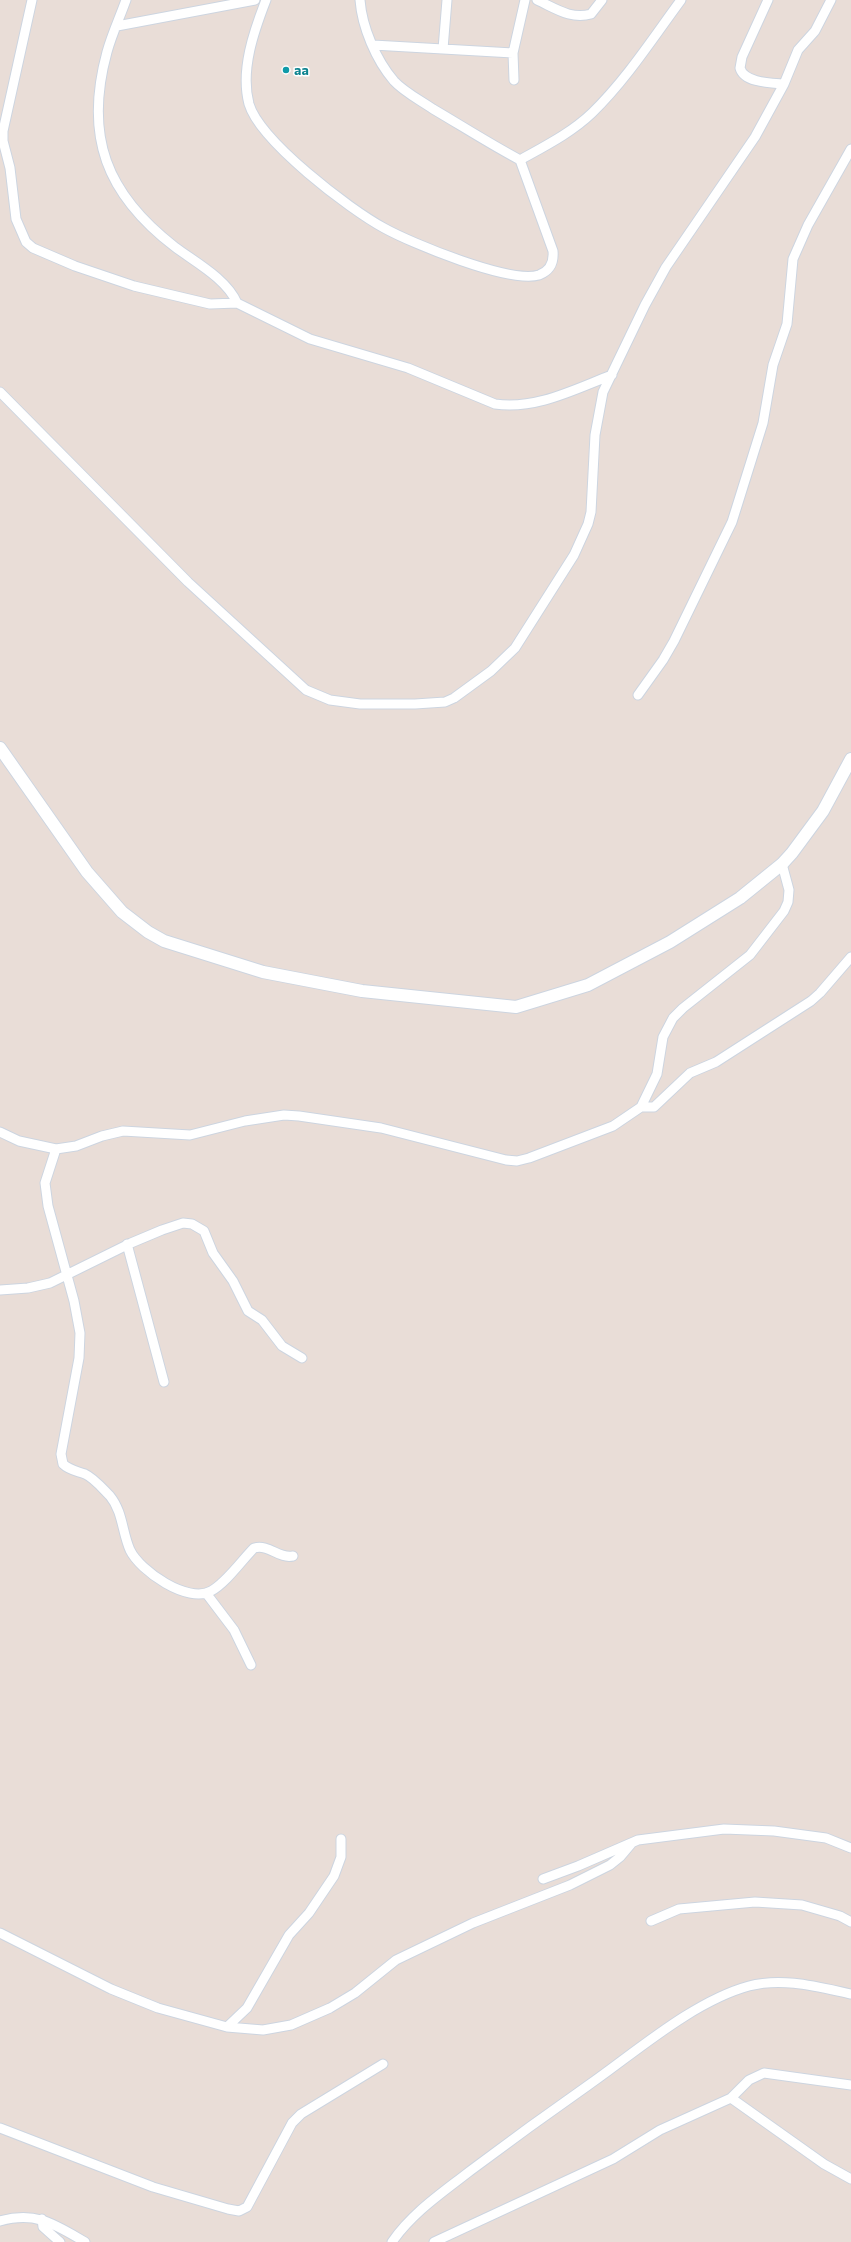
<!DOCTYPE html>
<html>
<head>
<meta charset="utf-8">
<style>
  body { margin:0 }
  canvas { display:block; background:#e9ddd7 }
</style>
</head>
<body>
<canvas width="851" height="2242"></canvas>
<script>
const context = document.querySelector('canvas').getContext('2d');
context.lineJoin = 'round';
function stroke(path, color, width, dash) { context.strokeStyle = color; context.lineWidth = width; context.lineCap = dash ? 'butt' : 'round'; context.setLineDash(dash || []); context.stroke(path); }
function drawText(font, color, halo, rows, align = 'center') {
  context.font = font + ' Commissioner,sans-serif'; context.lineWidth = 3; context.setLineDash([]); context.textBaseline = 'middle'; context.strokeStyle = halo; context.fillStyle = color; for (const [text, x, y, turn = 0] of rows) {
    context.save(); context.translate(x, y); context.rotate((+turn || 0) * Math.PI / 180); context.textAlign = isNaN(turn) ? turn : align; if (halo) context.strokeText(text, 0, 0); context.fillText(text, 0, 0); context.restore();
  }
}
const minor = new Path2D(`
  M 32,0 L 3,131 L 3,141 L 10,168 L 16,219 L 26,242 L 33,248 L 75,266 L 134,286 L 210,304 L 237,303 L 310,339 L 408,368 L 495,404 C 536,410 575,389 612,375
  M 126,0 C 120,17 112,34 107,52 C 84,136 106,194 175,247 C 195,262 227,279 237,303
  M 266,0 C 254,31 240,70 249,104 C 260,141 349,209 384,228 C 411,243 510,284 539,275 C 550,271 554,262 553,251 L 520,160 C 490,144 462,126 433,109 C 420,100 404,92 394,81 C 376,60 362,27 360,0
  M 537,0 C 555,8 571,20 591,14 L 602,0
  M 768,0 L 742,57 L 740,68 C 744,83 772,83 784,84
  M 117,26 L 255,0
  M 373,45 L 513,53
  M 443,49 L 447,0
  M 514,80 L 513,53 L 525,0
  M 520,160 C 545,146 571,133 592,113 C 626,80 653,38 681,0
  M 0,392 L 188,582 L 306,690 L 330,700 L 360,704 L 415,704 L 445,702 L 454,698 L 491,671 L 515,648 L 574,555 L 588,524 L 591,512 L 595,435 L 603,392 L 645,305 L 666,267 L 755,137 L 784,84 L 798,50 L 815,31 L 831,0
  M 638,695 L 663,660 L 674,641 L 732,522 L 763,423 L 773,365 L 787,324 L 793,259 L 808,225 L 851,149
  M 641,1107 L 654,1107 L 690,1073 L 716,1062 L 811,1001 L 820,993 L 851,957
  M 0,1132 L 19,1141 L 56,1149 L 76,1146 L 102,1136 L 123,1131 L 190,1135 L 245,1121 L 284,1115 L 299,1116 L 381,1128 L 506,1160 L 517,1161 L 529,1158 L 613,1126 L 641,1107 L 657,1074 L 663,1037 L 673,1018 L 683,1008 L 750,955 L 784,911 L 788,902 L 789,890 L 782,864
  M 56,1149 L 45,1183 L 48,1206 L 74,1301 L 80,1333 L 79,1358 L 61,1454 L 63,1464 C 69,1470 77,1471 85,1474 C 94,1478 103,1489 110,1496 C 123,1512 122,1532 130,1550 C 140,1571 188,1604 211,1591 C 226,1583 242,1560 254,1548 C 270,1544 278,1559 293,1556
  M 127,1244 L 164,1382
  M 0,1290 L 28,1288 L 50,1283 L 131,1243 L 162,1230 L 183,1223 L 192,1224 L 204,1231 L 213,1253 L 233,1281 L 248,1311 L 262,1320 L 282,1346 L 302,1358
  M 206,1593 L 234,1630 L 251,1665
  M 543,1879 L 578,1866 L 638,1840 L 724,1829 L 774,1831 L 826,1838 L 851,1848
  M 651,1921 L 679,1909 L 755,1902 L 802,1905 L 840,1916 L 851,1922
  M 0,1933 L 111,1989 L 158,2008 L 227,2027 L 263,2030 L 291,2025 L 330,2008 L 355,1993 L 396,1960 L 473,1923 L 570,1885 L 610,1865 L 620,1857 L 631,1844
  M 227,2027 L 247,2008 L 289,1935 L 309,1913 L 334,1876 L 341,1857 L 341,1839
  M 731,2098 L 749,2080 L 764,2073 L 851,2085
  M 0,2128 L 153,2187 L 228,2209 L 239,2211 L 247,2207 L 292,2123 L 301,2114 L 383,2064
  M 42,2219 L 43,2227 L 60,2242
  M 0,2221 C 36,2211 54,2224 85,2242
  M 392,2242 C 413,2212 442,2193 470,2171 C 510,2141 550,2112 590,2084 C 637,2051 694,2001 749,1986 C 783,1977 818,1987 851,1994
  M 434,2242 L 613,2159 L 660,2130 L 731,2098 L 824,2164 L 851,2179`);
const secondary = new Path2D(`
  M 0,748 L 87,872 L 122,912 L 148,932 L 164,941 L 263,972 L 362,991 L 516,1007 L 588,985 L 670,942 L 740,898 L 782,864 L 792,853 L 823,811 L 851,759`);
stroke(minor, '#cdd5e0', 11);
stroke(secondary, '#cdd5e0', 14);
stroke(minor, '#fff', 9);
stroke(secondary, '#fff', 12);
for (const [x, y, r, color] of [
  [286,70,4,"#0f9aa8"]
]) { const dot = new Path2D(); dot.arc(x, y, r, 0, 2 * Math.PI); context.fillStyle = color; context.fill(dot); stroke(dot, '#fff', 1.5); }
drawText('bold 14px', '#0d838f', '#fff', [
  ["aa",294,70]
], 'left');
</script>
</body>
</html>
